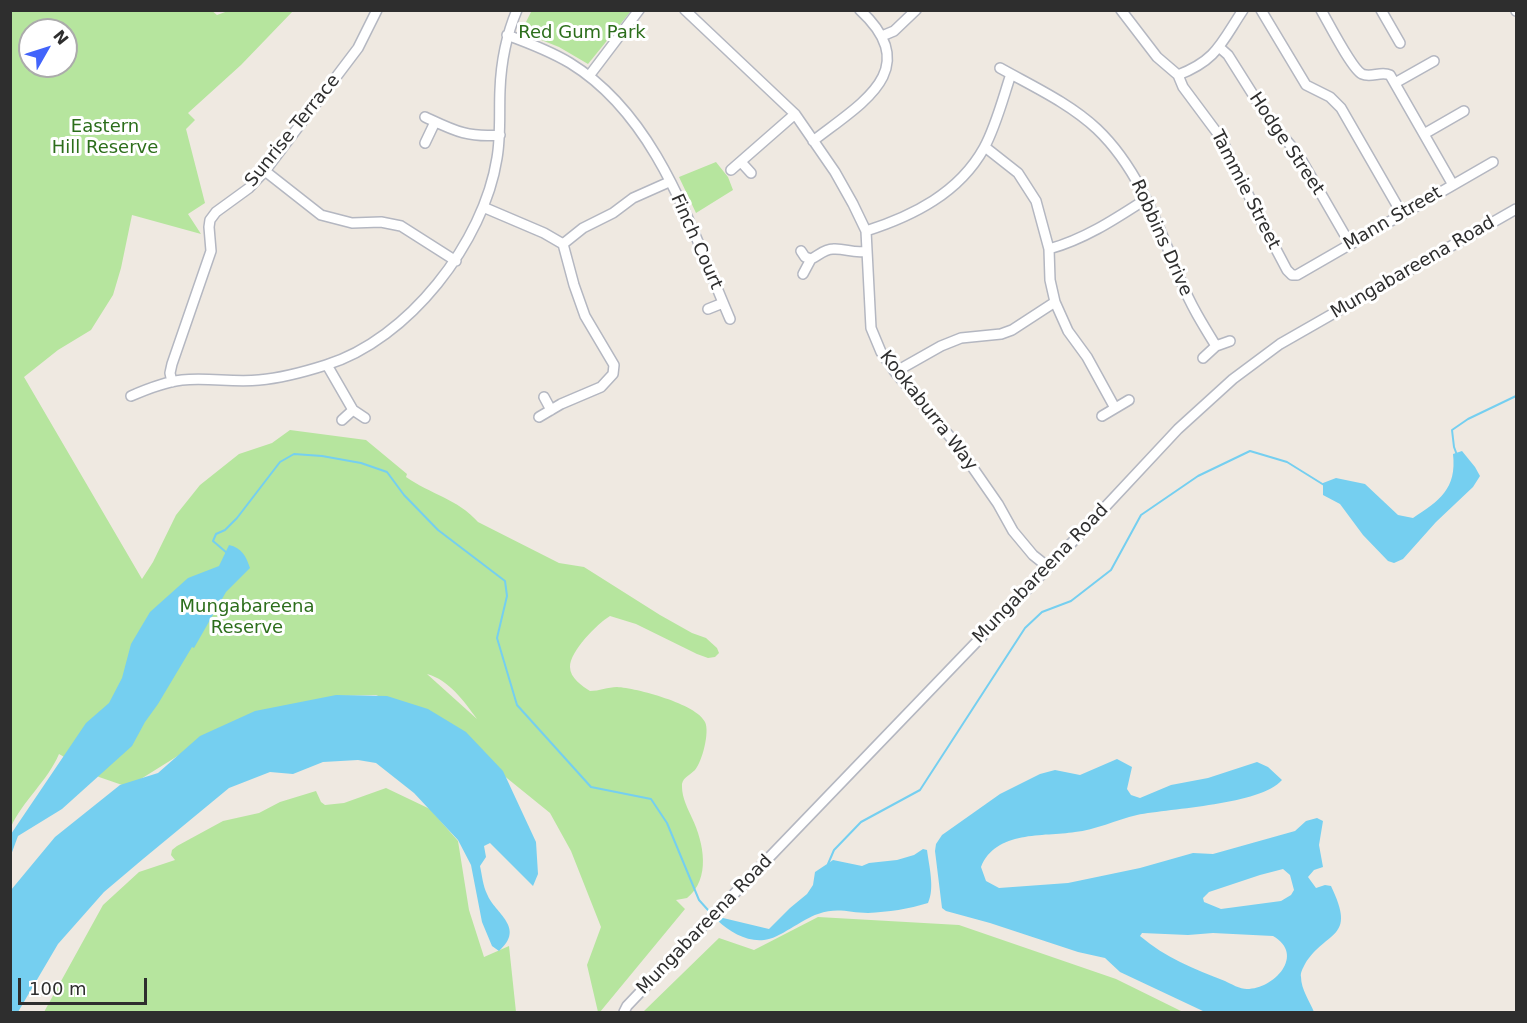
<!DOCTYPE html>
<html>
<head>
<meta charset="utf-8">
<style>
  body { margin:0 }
  #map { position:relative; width:1527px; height:1023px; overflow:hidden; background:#efe9e1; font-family:"DejaVu Sans",sans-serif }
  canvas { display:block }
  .frame { position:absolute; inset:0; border:12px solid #2e2e2e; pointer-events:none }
  .north { position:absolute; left:18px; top:18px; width:60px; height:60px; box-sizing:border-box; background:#fff; border:2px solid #ababab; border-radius:50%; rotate:51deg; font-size:16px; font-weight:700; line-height:24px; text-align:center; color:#2e2e2e }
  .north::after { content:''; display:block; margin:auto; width:21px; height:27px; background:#4264fb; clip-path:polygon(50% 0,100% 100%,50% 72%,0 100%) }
  .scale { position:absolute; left:18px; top:978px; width:129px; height:27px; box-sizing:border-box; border:3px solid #2e2e2e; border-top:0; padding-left:8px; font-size:18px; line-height:21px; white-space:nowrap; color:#2e2e2e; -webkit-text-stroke:4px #fff; paint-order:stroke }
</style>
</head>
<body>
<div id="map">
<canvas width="1527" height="1023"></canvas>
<div class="frame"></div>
<div class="north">N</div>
<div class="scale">100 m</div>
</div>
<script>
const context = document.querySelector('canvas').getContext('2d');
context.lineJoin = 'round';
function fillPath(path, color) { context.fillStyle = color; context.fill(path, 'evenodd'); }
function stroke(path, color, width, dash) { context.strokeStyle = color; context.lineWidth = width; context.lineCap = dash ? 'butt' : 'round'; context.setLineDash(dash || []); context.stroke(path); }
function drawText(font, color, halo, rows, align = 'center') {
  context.font = font + ' "DejaVu Sans",sans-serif'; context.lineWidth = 6; context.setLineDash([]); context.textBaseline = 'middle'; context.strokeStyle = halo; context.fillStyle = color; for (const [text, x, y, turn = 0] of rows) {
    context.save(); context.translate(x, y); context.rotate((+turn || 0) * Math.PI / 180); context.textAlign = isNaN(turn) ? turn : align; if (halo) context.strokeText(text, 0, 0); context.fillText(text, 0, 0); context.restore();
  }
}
fillPath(new Path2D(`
  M 211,10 L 217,15 L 228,11 L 293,11 L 241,65 L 188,113 L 195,120 L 186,129 L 205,203 L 188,214 L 201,234 L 132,215 L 121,268 L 113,295 L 91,330 L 58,350 L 24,377 L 142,579 L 153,562 L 176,515 L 200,485 L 239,454 L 272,443 L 290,430 L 366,440 L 407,474 L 406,477 C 430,494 458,499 478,522 L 559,563 L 584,567 L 660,615 L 692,633 L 706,638 L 717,648 L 719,653 L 715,657 L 708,658 L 697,654 L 636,624 L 610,616 C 597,624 570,651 570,667 C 570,678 582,686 590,691 C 599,691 608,687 617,687 C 636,688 697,704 705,722 C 710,732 702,762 695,770 C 689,776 681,778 682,787 C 682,798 688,809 692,818 C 704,843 711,879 687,898 L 676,900 L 685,909 L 600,1012 L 598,1012 L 587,965 L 601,927 L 571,851 L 550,813 L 434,719 L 376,695 L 335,696 L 184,752 L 128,787 L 99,777 L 59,754 C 47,782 23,800 11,827 L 11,11 ZM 30,30 L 66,30 L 66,66 L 30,66 ZM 427,674 C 449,680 464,701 477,719 Z
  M 532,10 L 631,10 L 631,11 L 588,64 L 559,47 L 521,32 Z
  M 716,162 L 728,177 L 733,190 L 696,213 L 679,177 Z
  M 386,788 L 430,809 L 458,841 L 469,910 L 484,957 L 509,946 L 516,1012 L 44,1012 L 103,905 L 139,872 L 175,860 L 171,855 L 172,850 L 177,846 L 223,821 L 259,813 L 280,802 L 316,791 L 321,802 L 325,805 L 344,803 Z
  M 818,917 L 959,925 L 1116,979 L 1183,1012 L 643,1012 L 719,938 L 754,950 Z`), '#b6e59e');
fillPath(new Path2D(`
  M 1462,451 L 1475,467 L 1480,476 L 1473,487 L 1436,522 L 1403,559 L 1394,563 L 1388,561 L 1363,535 L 1340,504 L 1323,495 L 1323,483 L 1336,478 L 1365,484 L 1398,515 L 1413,518 C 1439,501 1457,489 1453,454 Z
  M 229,545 C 242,548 246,556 250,568 L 226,592 L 194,648 L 192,647 L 158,704 L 145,722 L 132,746 L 62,809 L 18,836 L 11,855 L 11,834 L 86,723 L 109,703 L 122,678 L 131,644 L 150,612 L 188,578 L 219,566 Z
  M 336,695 L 387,696 L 428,709 L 466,732 L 503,771 L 536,842 L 538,874 L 533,886 L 490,843 L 484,846 L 486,857 L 480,866 C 482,875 483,886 487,894 C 495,914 526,927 499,951 L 492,946 L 482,922 L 471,865 L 458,840 L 414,793 L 376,763 L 358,760 L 323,762 L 293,774 L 270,772 L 229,788 L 143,859 L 104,892 L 58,944 L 18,1012 L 11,1012 L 11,890 L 55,837 L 120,785 L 158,773 L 200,736 L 255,711 Z
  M 1117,759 L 1132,767 L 1127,789 L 1131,795 L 1140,798 L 1171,785 L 1208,778 L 1257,762 L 1268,767 L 1282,780 C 1260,805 1172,808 1137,815 C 1116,820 1095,830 1075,832 C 1043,837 996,830 981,867 L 986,881 L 999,888 L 1068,883 L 1140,868 L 1193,853 L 1213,854 L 1295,831 L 1306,821 L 1317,818 L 1323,821 L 1319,845 L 1323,867 L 1314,870 L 1308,877 L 1316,888 L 1325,885 L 1331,886 C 1357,940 1327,929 1305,964 C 1303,968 1300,973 1301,977 C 1301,989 1310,1002 1314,1012 L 1205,1012 L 1120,972 L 1105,958 L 1078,952 L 990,923 L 946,911 L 942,908 L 935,851 L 936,844 L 942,835 L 1000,794 L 1040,774 L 1055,770 L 1080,775 ZM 1283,869 L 1290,875 L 1294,890 L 1291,895 L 1281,901 L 1221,909 L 1204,902 L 1203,898 L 1209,892 L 1260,875 ZM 1142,933 L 1188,935 L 1213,933 L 1273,936 C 1306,955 1274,989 1247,989 C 1240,989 1231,984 1225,981 C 1194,969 1166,958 1140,936 Z
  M 923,849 L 927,850 C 929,866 935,888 928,903 C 909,909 888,912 868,913 C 849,913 838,907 818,914 C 802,919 779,939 764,940 C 747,942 730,932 718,921 L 718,919 L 723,918 L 769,929 L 790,908 L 807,894 L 813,885 L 815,872 L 833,860 L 862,866 L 869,863 L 897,860 L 914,855 Z`), '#75cff0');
stroke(new Path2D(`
  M 1457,455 L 1454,447 L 1452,430 L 1468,419 L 1516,396
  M 227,553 L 213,541 L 216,534 L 225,530 L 237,518 L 280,462 L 294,454 L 322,456 L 361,463 L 387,472 L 404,495 L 438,530 L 505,581 L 507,596 L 497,638 L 517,705 L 591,787 L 651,799 L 667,823 L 699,900 L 708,910
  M 828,864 L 834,850 L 861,822 L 920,790 L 1025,628 L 1042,612 L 1071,601 L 1111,570 L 1141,515 L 1198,476 L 1250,451 L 1287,462 L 1324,485`), '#75cff0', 2);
const minor = new Path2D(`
  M 685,10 L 795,114 L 835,172 L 853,204 L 866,231 L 871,328 L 881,352 L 895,372 L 957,445 L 998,504 L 1013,531 L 1033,555 L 1048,567
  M 1121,10 L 1157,57 L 1178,75
  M 1261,10 L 1306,85 L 1330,97 L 1341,108 L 1402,214
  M 1321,10 C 1328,22 1352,69 1362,74 C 1371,78 1381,71 1390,75 L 1453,185
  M 1381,10 L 1400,43
  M 1516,10 L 1516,11
  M 507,35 C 529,43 550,51 570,63 C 658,117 691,229 730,319
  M 882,36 L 894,31 L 916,10
  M 1219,47 L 1228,55 L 1269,120 L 1298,154 L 1350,244
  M 1000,68 C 1034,87 1069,103 1097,129 C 1140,170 1159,228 1181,281 C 1190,304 1203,325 1216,346
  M 1178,75 L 1183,87 L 1221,138 L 1260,219 L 1287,270 L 1292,275 L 1297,275 L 1493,162
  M 1178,75 C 1217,60 1221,43 1243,10
  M 589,76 L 639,10
  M 1395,83 L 1434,61
  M 425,117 C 453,130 467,138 500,135
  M 1424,134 L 1464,111
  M 813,141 C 860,104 925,70 860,10
  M 425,143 L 435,122
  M 985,147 L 1018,173 L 1036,201 L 1049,249 L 1050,280 L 1055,302 L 1068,331 L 1087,357 L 1115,408
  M 741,162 L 751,173
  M 731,170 L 795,114
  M 265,171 L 321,215 L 352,223 L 381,222 L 401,226 L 456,261
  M 483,207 L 544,233 L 563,244 L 574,285 L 585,316 L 614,365 L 613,374 L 601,387 L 561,404 L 539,417
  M 866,231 C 913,216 959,193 984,148 C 996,126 1003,98 1011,74
  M 563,244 L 583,228 L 613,213 L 633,198 L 669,182
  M 1049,249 C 1085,239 1115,219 1146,199
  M 801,251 L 805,257 L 811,259 C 818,256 824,249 833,249 C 845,248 854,254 867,251
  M 803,274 L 811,259
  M 708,309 L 723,303
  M 1203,358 L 1216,346 L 1230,341
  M 327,365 L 353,410 L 365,418
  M 895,372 L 941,346 L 961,338 L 1001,334 L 1012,330 L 1055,302
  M 172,382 L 170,373 L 172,364 L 211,251 L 209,227 L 210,220 L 216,212 L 249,188 L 265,171 L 358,48 L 377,10
  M 131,396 C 147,389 164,382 182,380 C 208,377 234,383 259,380 C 282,378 304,372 326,365 C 408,340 484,242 497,158 C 501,135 499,112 500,90 C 501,62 506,36 517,10
  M 544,397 L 551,410
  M 1102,416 L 1129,400
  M 342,420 L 353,410
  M 624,1012 L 627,1006 L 683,947 L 1064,551 L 1178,429 L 1233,379 L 1280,344 L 1516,209`);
stroke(minor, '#b4b7c1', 12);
stroke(minor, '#fff', 9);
drawText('18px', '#2c6e1b', '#fff', [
  ["Red Gum Park",582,33],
  ["Eastern",105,127],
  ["Hill Reserve",105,148],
  ["Mungabareena",247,607],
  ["Reserve",247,628]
]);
drawText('18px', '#2e2e2e', '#fff', [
  ["Sunrise Terrace",293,131,-51],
  ["Hodge Street",1286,144,56],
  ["Tammie Street",1245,190,63],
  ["Mann Street",1393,219,-30],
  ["Robbins Drive",1161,238,66],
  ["Finch Court",696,242,66],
  ["Mungabareena Road",1413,268,-30],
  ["Kookaburra Way",928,411,52],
  ["Mungabareena Road",1041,574,-46],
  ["Mungabareena Road",705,925,-46]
]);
</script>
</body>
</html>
